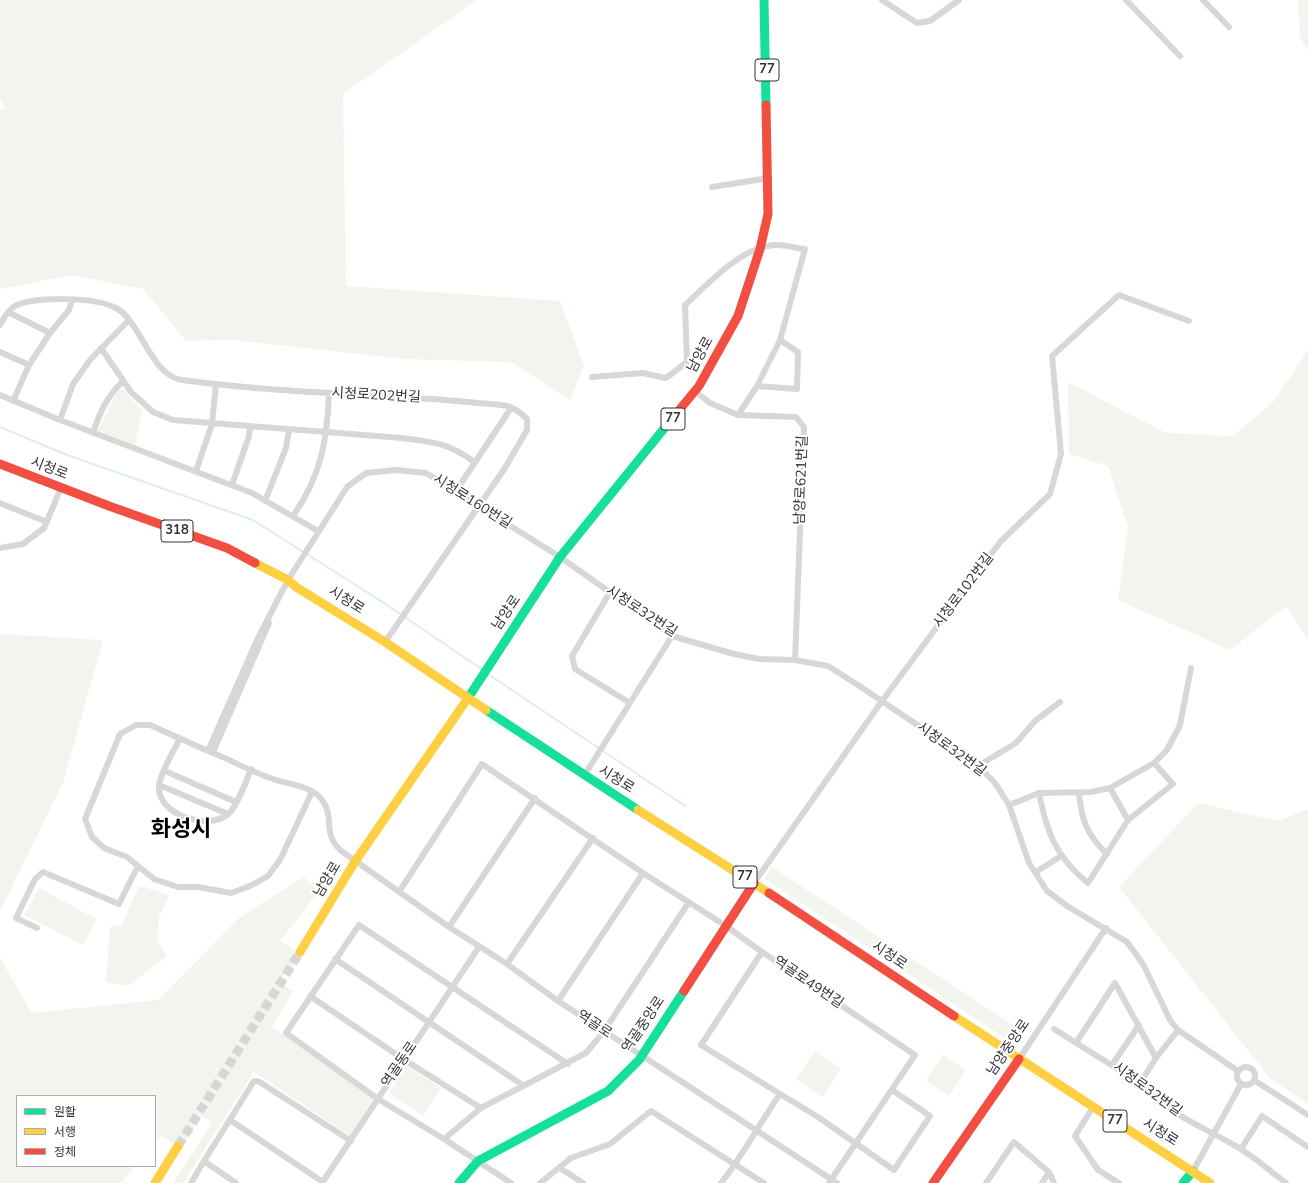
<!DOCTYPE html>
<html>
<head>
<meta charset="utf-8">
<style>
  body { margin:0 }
  #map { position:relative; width:1308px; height:1183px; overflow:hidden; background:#fff; font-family:"Nunito Sans","Noto Sans KR",sans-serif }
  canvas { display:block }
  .legend { position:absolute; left:16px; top:1095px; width:140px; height:72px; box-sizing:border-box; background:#fff; border:1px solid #adadad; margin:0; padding:5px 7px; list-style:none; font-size:12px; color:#333 }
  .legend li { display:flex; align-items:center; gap:8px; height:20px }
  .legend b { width:20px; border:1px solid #adadad }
</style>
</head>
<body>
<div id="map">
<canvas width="1308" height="1183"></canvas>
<ul class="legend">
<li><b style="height:5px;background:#16e098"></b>원활</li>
<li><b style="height:5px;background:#ffcf43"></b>서행</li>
<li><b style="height:5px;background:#f24e42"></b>정체</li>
</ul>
</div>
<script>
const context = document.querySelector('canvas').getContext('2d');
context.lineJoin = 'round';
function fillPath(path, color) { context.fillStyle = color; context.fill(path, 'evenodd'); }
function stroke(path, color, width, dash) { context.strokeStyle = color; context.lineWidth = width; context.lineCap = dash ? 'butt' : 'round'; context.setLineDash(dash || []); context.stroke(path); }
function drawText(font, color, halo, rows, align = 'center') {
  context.font = font + ' "Nunito Sans","Noto Sans KR",sans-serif'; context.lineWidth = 4; context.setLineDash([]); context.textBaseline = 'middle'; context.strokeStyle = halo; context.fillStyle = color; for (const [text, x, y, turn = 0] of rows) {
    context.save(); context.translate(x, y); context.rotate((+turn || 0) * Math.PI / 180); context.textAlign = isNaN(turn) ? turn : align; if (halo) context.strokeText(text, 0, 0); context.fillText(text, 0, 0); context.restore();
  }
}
fillPath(new Path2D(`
  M 0,0 L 477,0 L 343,94 L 346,286 L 560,301 L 584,366 L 570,400 L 511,362 L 405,359 L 233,340 L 186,341 L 143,289 L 72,275 L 0,289 L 0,110 L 5,108 L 0,98 Z
  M 1298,0 L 1308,0 L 1308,50 L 1300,37 Z
  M 1308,348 L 1308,639 L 1286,606 L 1230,650 L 1118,600 L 1128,527 L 1108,466 L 1069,454 L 1068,382 L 1166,433 L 1233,436 L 1273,402 L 1305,355 Z
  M 118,390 L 124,390 L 142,411 L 135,445 L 98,431 Z
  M 0,634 L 103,640 L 63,783 L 0,911 Z
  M 1198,803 L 1279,821 L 1308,809 L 1308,1104 L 1270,1078 L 1119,887 Z
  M 772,867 L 1019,1029 L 1009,1041 L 764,878 Z
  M 304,877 L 318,892 L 280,941 L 303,956 L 278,981 L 293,991 L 272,1027 L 373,1099 L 350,1136 L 254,1072 L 183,1183 L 173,1183 L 212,1122 L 200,1115 L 181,1148 L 161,1136 L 155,1142 L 155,1096 L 17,1096 L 17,1166 L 135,1166 L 121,1183 L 0,1183 L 0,958 L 32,1013 L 158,1000 L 239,918 Z
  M 139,886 L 169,895 L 159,917 L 157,940 L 167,956 L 128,986 L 106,982 L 110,927 L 122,925 Z
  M 39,888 L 96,919 L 83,945 L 24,915 Z
  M 815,1051 L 841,1069 L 823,1097 L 796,1079 Z
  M 943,1055 L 966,1070 L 949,1096 L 926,1081 Z
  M 407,1066 L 441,1088 L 423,1116 L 389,1093 Z`), '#f1f5ed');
stroke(new Path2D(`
  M 0,427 L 67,455 L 253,520 L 384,603 L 483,670
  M 488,674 L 685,806`), '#ddebf3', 2);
stroke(new Path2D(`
  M 178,1146 L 300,952`), '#d6d6d6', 9, [9, 4.5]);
stroke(new Path2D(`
  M 882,0 L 917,23 L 930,21 L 959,0
  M 1126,0 L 1180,56
  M 1203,0 L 1229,27
  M 712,187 L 769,178
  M 8,312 L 50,333
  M 0,325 C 4,318 8,310 15,306 C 36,296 96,297 116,308 C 141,321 150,375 182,380 C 255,390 329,393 402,397 C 427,399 452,400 477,403 C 487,404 498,404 507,406 C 515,408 522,414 527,419 L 527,430 L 505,468 L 385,642
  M 101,348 L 131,392 L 153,412 L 173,420 L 402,438 C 433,442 449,443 474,462
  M 0,352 L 29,365
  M 592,377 L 643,373 L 666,378 L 687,362 L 685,305 C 709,283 743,245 777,245 C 786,245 796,248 805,249 L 780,340 L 798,352 L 797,389 L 757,386 L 738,415 L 796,417 L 804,427 L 795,660
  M 757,386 L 780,340
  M 695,391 L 710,403 L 738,415
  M 0,395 L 60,420 L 252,493 L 318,531
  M 13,401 L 29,365 L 50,333 L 69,310 L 72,300
  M 60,420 L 73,384 L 90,360 L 129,320
  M 93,433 C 100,411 107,397 123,381
  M 196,471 L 212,424 L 216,384
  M 232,485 L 249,436 L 250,427
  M 456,491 L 511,408
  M 265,501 L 286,448 L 289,430
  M 0,503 L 47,522
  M 293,516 C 321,476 327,441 329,393
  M 0,548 L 23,544 L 44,528 L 61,488
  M 610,592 L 572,656 L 575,669 L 630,703
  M 180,738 C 174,751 160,773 159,786 C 157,815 207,830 227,815 C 237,808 246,781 251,769
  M 208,751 C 230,759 251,772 273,779 C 287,784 313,786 322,800 C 335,817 322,832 340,850 L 449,927 L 507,964 L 558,1001 L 837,1183
  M 213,752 L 269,623
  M 978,766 L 1016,743 L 1035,721 L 1060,702
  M 165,771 L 236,802
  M 584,776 L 672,636
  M 159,785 L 228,814
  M 1110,788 L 1128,820
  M 312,792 L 280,860 L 268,876 L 250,886 L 231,893 L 198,887 L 178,887 L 154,879 L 127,857 L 104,848 L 92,837 L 85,819 L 120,734 L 136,725 L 150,725 L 208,751 L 257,640 L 288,580 L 347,487 L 366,473 L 396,470 L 426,473 L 560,557 L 672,636 L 734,654 L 759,659 L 795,660 L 828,666 L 861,687 L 978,766 L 995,783 L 1009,805 L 1029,863 L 1047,891 L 1067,906 L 1127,942 L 1143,964 L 1170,1020 L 1178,1030 L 1238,1071
  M 1079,792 C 1081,820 1087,835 1107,854
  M 1039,793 C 1047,833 1056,857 1088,883 L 1128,820 L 1173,784 L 1154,763
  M 1009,805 L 1039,793 L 1091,792 L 1110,788 L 1154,763 L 1167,750 L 1180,725 L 1191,668
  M 1036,872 L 1061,856
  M 754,883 L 882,701 L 1000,542 L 1050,494 L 1061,454 L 1052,356 L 1119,295 L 1189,321
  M 399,892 L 482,764 L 643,873 L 726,926 L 762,952
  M 449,927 L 535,798
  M 37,928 L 16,918 L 35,879 L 43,872 L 119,904 L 138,866
  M 335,959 L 524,1086
  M 507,964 L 593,838
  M 310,996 L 403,1059 L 481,1108
  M 558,1001 L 643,873
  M 1054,1029 L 1140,1083 C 1161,1111 1210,1130 1239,1148 C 1256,1158 1271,1172 1286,1183
  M 1076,1043 L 1115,983 L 1156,1058
  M 1019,1059 L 1106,928
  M 1112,1065 L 1139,1025
  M1237 1076a9 9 0 1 1 18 0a9 9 0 1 1-18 0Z
  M 1254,1080 L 1308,1115
  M 1140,1083 L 1156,1058 L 1178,1030
  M 780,1094 L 818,1117 L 894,1170 L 930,1116 L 892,1090
  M 1093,1107 L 1075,1136 L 1098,1170 L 1119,1183
  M 230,1120 L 323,1182
  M 444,1139 L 481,1108 L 586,1053 L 604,1031 L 689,902
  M 1241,1149 L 1262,1116 L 1308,1147
  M 204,1161 L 254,1081 L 258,1081 L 351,1141
  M 560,1168 L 583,1183
  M 1193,1171 L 1241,1084
  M 191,1183 L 204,1161 L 236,1183
  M 322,1183 L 479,947
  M 511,1183 L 444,1139 L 378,1099 L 286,1033 L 359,925 L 568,1064
  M 540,1183 L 571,1158 L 610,1144 L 651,1111 L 764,1183
  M 721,1183 C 743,1155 760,1123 780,1094 L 701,1045 L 762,952 L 915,1055 L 829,1183
  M 986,1183 L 1014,1142 L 1049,1172 L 1054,1183
  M 1042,1183 L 1049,1172`), '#d7d7d7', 6);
stroke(new Path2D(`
  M 764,0 L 766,105
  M 468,698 L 560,557 L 671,420
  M 486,710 L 638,810
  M 459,1183 L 478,1161 L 608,1091 L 639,1060 L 684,991
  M 1183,1183 L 1193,1171`), '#16e098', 9);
stroke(new Path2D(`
  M 255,563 L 288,580 L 296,587 L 385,642 L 486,710
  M 638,810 L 769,893
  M 300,952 L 356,860 L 468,698
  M 954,1016 L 1210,1183
  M 155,1183 L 178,1146`), '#ffcf43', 9);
stroke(new Path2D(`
  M 671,420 L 699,386 L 738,316 L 760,249 L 768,214 L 766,105
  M 0,464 L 109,506 L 227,548 L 255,563
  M 769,893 L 954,1016
  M 684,991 L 754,883
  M 933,1183 L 1019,1059`), '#f24e42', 9);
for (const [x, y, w] of [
  [767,70,24],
  [673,419,24],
  [177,531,32],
  [745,877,24],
  [1115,1121,24]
]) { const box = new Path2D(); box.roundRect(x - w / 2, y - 11, w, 22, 3); context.fillStyle = '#fff'; context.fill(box); stroke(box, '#333', 1); }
drawText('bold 13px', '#333', null, [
  ["77",767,70],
  ["77",673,419],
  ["318",177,531],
  ["77",745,877],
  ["77",1115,1121]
]);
drawText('14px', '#333', '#fff', [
  ["남양로",701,355,-61],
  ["시청로202번길",376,396,3],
  ["시청로",49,469,21],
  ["남양로621번길",802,480,-88],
  ["시청로160번길",472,502,32],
  ["시청로102번길",964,591,-53],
  ["시청로",346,601,32],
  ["시청로32번길",641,612,33],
  ["남양로",507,613,-56],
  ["시청로32번길",951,750,36],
  ["시청로",616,780,32],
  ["남양로",328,880,-59],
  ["시청로",889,956,34],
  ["역골로49번길",808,983,34],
  ["역골로",594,1025,33],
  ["역골중앙로",644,1025,-56],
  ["남양중앙로",1009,1048,-56],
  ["역골동로",400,1065,-56],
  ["시청로32번길",1147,1090,36],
  ["시청로",1160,1133,32]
]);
drawText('bold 22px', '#000', '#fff', [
  ["화성시",181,831]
]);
</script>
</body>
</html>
